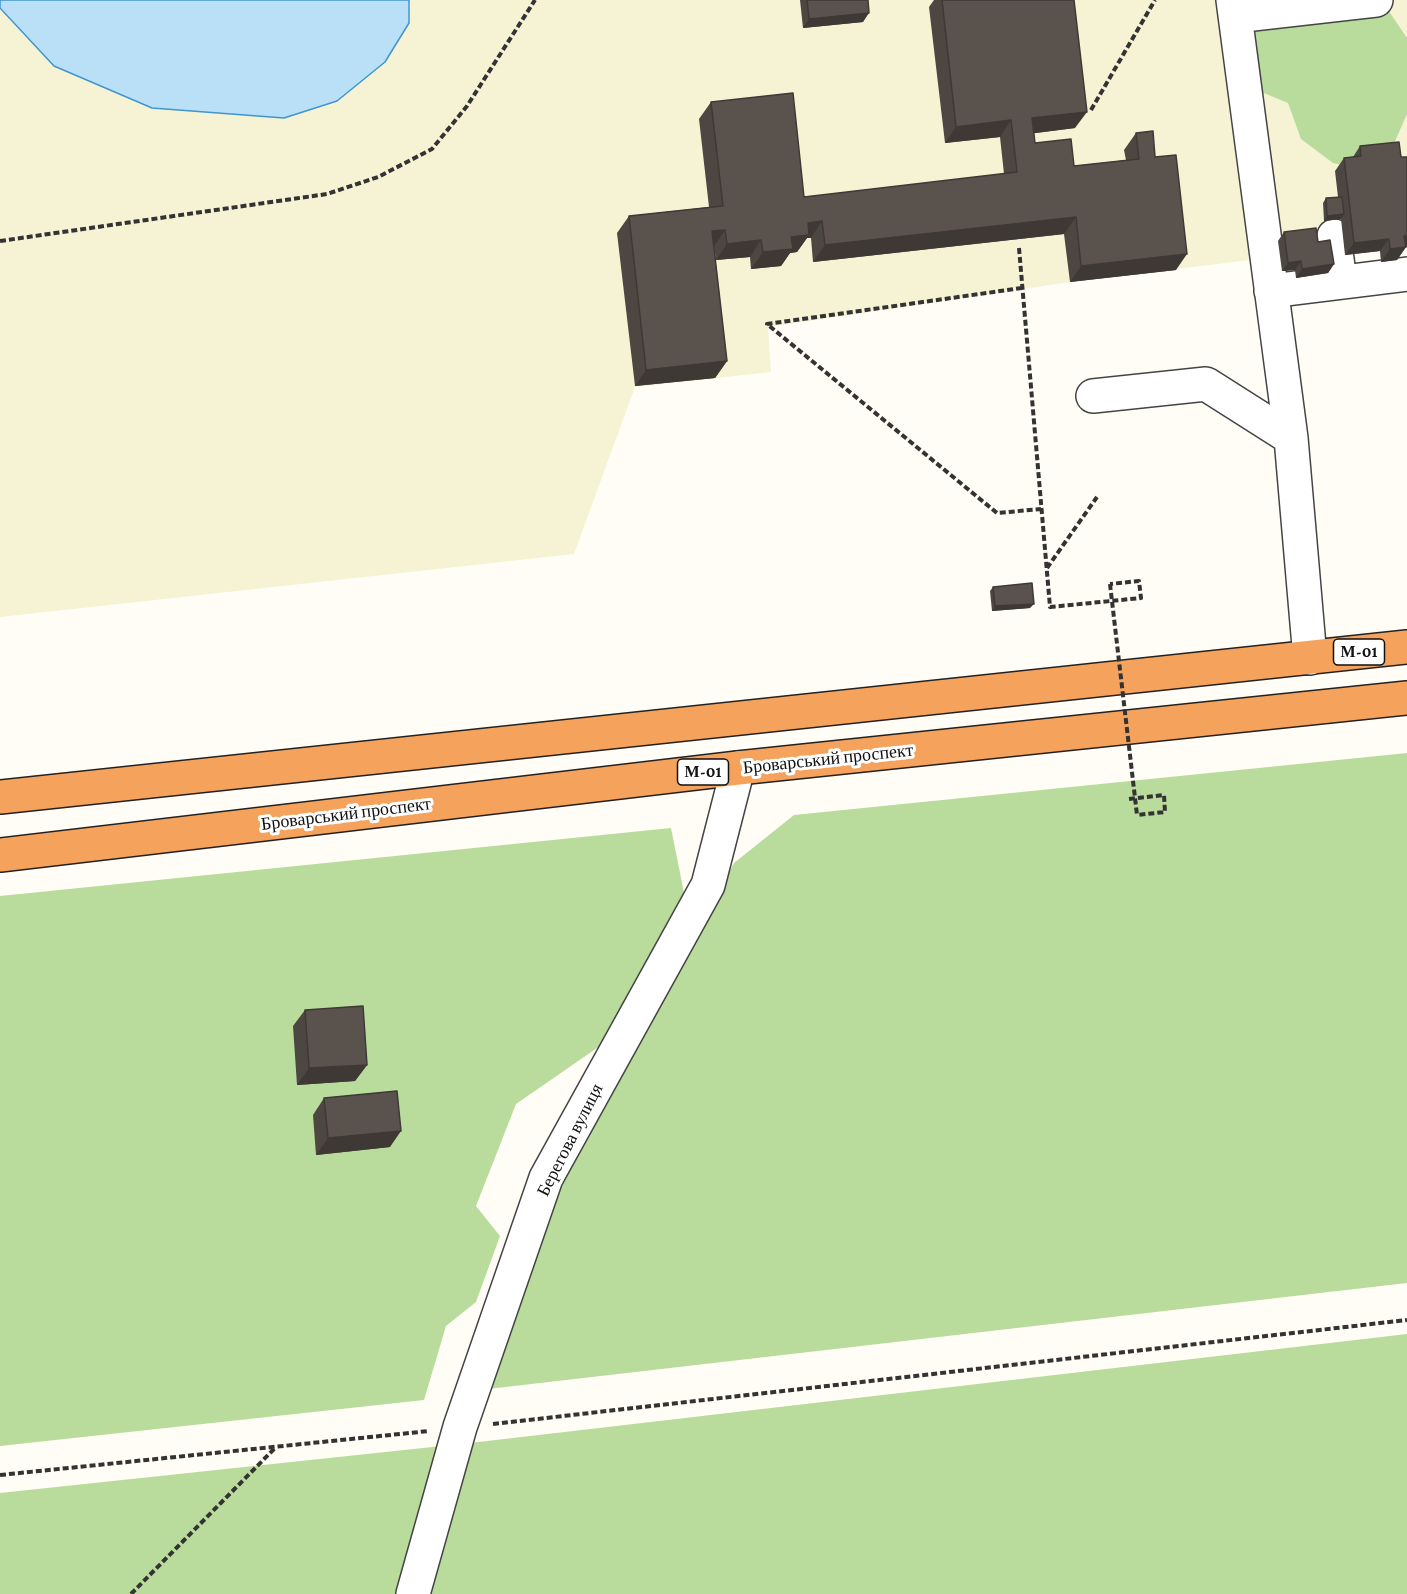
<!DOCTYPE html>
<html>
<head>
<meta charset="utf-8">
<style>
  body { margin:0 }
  canvas { display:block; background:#fffdf5 }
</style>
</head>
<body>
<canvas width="1407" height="1594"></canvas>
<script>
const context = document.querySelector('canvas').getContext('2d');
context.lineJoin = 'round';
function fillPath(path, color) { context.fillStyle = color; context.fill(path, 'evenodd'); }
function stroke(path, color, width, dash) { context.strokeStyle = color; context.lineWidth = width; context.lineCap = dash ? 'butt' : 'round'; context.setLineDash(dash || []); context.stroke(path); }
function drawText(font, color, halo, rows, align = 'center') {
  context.font = font + ' "Crimson Pro",serif'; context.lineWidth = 6; context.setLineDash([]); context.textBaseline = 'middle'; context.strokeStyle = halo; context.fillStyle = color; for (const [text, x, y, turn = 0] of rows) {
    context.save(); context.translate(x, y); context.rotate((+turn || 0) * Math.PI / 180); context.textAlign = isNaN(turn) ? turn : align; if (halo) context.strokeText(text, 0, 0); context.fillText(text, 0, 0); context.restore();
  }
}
fillPath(new Path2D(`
  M 409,0 L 1407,0 L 1407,247 L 1396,249 L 1381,262 L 1379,251 L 1345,255 L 1341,219 L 1325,221 L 1324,249 L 1296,278 L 1295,270 L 1282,271 L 1266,258 L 1070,282 L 768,327 L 771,372 L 635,387 L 574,554 L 0,617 L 0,8 L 54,66 L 152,108 L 283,118 L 409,23 Z`), '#f6f3d4');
fillPath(new Path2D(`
  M 1243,0 L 1384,4 L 1407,38 L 1407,114 L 1381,173 L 1333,163 L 1301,139 L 1288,103 L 1254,89 Z
  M 1407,753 L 1407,1283 L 488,1389 L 558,1182 L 734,863 L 794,815 Z
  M 671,828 L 684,893 L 610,1039 L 516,1104 L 476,1206 L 500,1236 L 476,1302 L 446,1326 L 424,1400 L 0,1446 L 0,896 Z
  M 1407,1334 L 1407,1594 L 0,1594 L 0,1493 L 470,1443 Z`), '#b9dc9c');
const water = new Path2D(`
  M 0,0 L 409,0 L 409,23 L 385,62 L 337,101 L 284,118 L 152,108 L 54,66 L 0,8 Z`);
fillPath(water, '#b9e0f7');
stroke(water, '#3f96cf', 1.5);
const minor = new Path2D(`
  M 1233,0 L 1291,438 L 1310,658
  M 1235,16 L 1376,0
  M 1334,236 L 1340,282
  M 1271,291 L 1407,274
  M 1093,396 L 1206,384 L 1291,438
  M 413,1594 L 460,1427 L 546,1178 L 708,885 L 738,768`);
const highway = new Path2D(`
  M 0,797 L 1407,647
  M 0,855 L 738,768 L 1407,698`);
stroke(minor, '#444', 36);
stroke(highway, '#222', 36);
stroke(new Path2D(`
  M 1091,110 L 1155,0
  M 0,241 L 327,194 L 378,177 L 432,149 L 467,106 L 535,0
  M 1019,248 L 1050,607 L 1141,598 L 1139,581 L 1110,584
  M 1022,288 L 767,324 L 997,513 L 1041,509
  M 1047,568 L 1097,497
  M 1129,799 L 1164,795 L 1165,812 L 1137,815
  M 493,1424 L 1407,1320
  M 0,1475 L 429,1431
  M 131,1594 L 276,1447`), '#333', 4, [6, 3]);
stroke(minor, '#fff', 33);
stroke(highway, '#f5a25d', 33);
stroke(new Path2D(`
  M 1110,584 L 1137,815`), '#333', 4, [6, 3]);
fillPath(new Path2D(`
  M 800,0 L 868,0 L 863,22 L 803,28 Z
  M 934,0 L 1074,0 L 1075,128 L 1034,133 L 1035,143 L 1074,166 L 1126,160 L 1124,150 L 1136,133 L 1155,157 L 1176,270 L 1070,282 L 1064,234 L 813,262 L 811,238 L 807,238 L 797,252 L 790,253 L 781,266 L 751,269 L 750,257 L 716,260 L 714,246 L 727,361 L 715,378 L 635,386 L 617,233 L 629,216 L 709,207 L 699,119 L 711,102 L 804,197 L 1004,174 L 1000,137 L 945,143 L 929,7 Z
  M 1360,146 L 1401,157 L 1407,157 L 1407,247 L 1406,247 L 1397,260 L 1381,262 L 1380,251 L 1345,255 L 1341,219 L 1324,221 L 1323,203 L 1326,198 L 1338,197 L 1335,171 L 1344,158 L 1353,157 Z
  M 1284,232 L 1318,242 L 1334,264 L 1328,273 L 1296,278 L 1295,270 L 1282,271 L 1278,241 Z
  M 993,587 L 1030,608 L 992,611 L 990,591 Z
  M 305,1010 L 367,1065 L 355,1081 L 297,1085 L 293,1026 Z
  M 324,1098 L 390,1147 L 316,1155 L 313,1115 Z`), '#4d4742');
fillPath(new Path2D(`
  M 869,13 L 863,22 L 803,28 L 809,19 Z
  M 1087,112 L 1075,128 L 1021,135 L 1032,118 Z
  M 1011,120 L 1000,137 L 945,143 L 956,127 Z
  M 1344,214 L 1341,219 L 1324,221 L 1327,216 Z
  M 1076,217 L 1064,234 L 813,262 L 825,245 Z
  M 822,221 L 811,238 L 807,238 L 797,252 L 790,253 L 781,266 L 751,269 L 763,252 L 791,237 L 808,223 Z
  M 725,230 L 714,246 L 712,231 Z
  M 1404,236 L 1407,236 L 1407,247 L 1406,247 L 1397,260 L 1381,262 L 1390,249 Z
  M 1389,239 L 1380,251 L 1345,255 L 1354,243 Z
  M 761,240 L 750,257 L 716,260 L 727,244 Z
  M 1187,254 L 1176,270 L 1070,282 L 1081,266 Z
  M 1301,261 L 1295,270 L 1282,271 L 1288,263 Z
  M 1334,264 L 1328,273 L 1296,278 L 1302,269 Z
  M 727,361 L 715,378 L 635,386 L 646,370 Z
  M 1034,604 L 1030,608 L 992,611 L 995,606 Z
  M 367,1065 L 355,1081 L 297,1085 L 309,1068 Z
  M 401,1131 L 390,1147 L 316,1155 L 328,1138 Z`), '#3f3936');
const building = new Path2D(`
  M 807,0 L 868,0 L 869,13 L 809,19 Z
  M 942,0 L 1074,0 L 1087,112 L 1032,118 L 1035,143 L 1071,139 L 1074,166 L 1139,159 L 1136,133 L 1153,131 L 1155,157 L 1176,155 L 1187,254 L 1081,266 L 1076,217 L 825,245 L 822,221 L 808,223 L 809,235 L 791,237 L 793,249 L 763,252 L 761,240 L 727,244 L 725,230 L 712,231 L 727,361 L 646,370 L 629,216 L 723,206 L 711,102 L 793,93 L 804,197 L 1017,172 L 1011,120 L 956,127 Z
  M 1399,142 L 1401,157 L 1407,157 L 1407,236 L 1404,236 L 1406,247 L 1390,249 L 1389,239 L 1354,243 L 1344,158 L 1361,156 L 1360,146 Z
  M 1342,197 L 1344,214 L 1327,216 L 1326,198 Z
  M 1316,228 L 1318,242 L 1330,240 L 1334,264 L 1302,269 L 1301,261 L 1288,263 L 1284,232 Z
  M 1032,583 L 1034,604 L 995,606 L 993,587 Z
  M 363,1006 L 367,1065 L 309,1068 L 305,1010 Z
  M 397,1091 L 401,1131 L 328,1138 L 324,1098 Z`);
fillPath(building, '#5a524d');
stroke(building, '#3f3936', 1.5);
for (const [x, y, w] of [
  [1359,652,51],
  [703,772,51]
]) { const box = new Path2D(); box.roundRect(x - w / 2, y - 13, w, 26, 4.5); context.fillStyle = '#fff'; context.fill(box); stroke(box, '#111', 1.5); }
drawText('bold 16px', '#111', null, [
  ["М-01",1359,652],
  ["М-01",703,772]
]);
drawText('18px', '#111', '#fff', [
  ["Броварський проспект",828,759,-6],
  ["Броварський проспект",346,814,-7],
  ["Берегова вулиця",570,1140,-63]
]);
</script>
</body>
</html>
